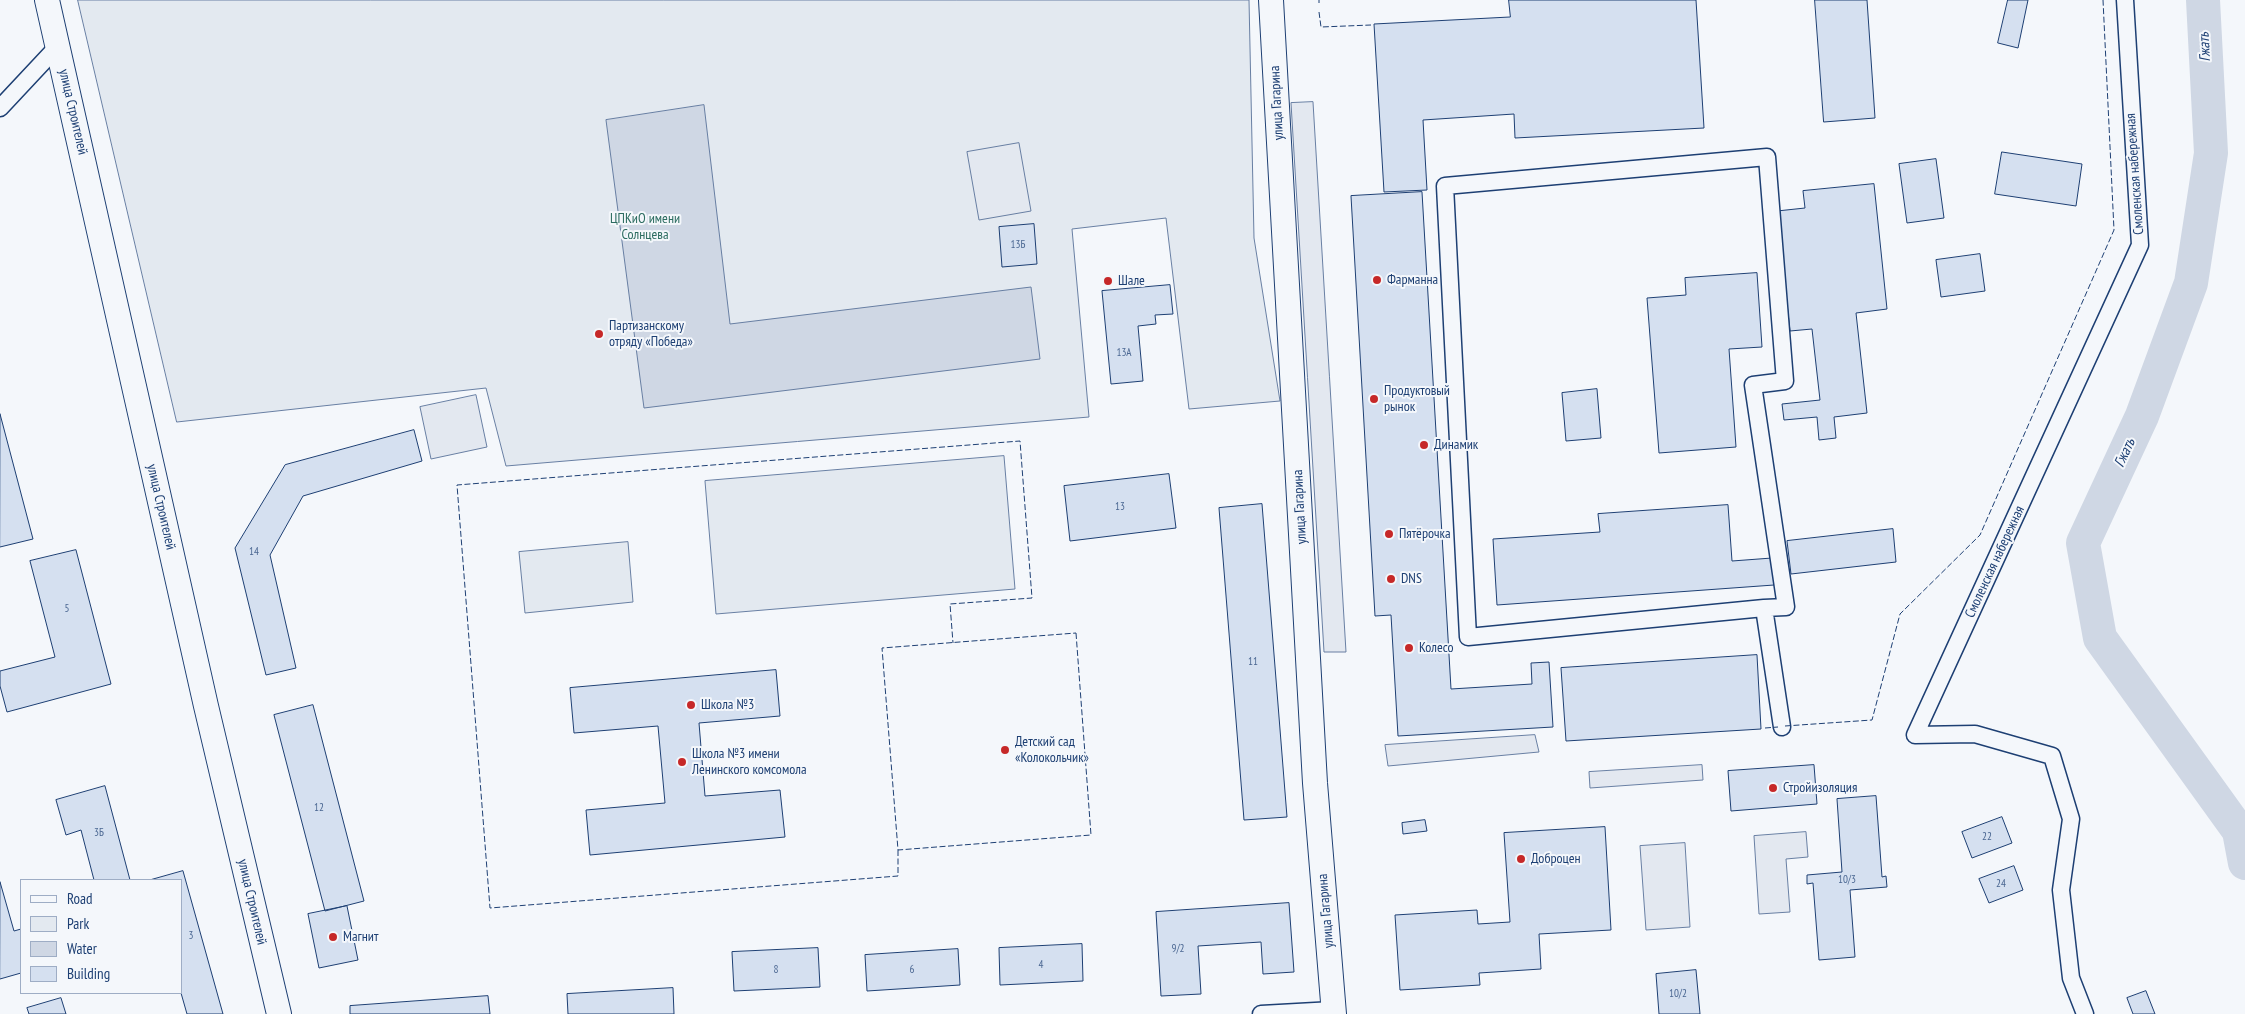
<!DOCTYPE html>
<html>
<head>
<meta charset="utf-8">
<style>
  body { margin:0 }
  #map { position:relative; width:2245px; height:1014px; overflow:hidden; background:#f4f7fb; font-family:"PT Sans Narrow",sans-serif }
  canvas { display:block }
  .legend { position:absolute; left:20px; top:879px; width:162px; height:115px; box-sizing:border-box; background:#f4f7fb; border:1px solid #9eadc5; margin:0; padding:6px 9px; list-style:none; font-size:15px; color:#1d3f73 }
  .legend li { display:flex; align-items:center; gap:10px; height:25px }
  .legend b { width:25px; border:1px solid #9eadc5 }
</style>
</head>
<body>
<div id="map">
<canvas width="2245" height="1014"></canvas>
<ul class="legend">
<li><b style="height:6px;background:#f4f7fb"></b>Road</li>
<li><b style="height:14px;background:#e3e9f0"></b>Park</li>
<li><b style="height:14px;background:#cfd7e4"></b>Water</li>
<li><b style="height:14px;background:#d5e0f0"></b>Building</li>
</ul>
</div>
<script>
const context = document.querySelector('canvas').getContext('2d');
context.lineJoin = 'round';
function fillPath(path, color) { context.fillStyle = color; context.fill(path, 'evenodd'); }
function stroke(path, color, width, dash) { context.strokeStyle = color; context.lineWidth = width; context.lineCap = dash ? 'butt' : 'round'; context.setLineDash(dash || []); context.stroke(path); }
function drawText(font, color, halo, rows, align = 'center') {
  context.font = font + ' "PT Sans Narrow",sans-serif'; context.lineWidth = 4; context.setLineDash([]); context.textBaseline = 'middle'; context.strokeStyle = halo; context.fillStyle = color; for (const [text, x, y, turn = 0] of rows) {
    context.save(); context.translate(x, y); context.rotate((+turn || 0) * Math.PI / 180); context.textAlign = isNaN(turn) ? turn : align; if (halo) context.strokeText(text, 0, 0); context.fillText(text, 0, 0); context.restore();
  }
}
const green = new Path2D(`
  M 78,0 L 1249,0 L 1254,238 L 1280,401 L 1189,409 L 1166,218 L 1072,229 L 1089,417 L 506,466 L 486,388 L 177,422 Z
  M 1004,456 L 1015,589 L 716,614 L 705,481 Z
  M 628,542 L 633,602 L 525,613 L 519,552 Z`);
fillPath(green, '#e3e9f0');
stroke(green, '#687fa3', 1);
const parking = new Path2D(`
  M 1313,102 L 1346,652 L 1324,652 L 1291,103 Z
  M 1019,143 L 1031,211 L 979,220 L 967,152 Z
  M 476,395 L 487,447 L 431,459 L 420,407 Z
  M 1535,735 L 1539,752 L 1388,766 L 1385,745 Z
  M 1702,765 L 1703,780 L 1590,788 L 1589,772 Z
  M 1806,832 L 1808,857 L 1786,859 L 1790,912 L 1759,914 L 1754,836 Z
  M 1685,843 L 1690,927 L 1646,930 L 1640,846 Z`);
fillPath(parking, '#e3e8f0');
stroke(parking, '#687fa3', 1);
const water = new Path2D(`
  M 704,105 L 730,324 L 1031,287 L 1040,359 L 644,408 L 606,120 Z`);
fillPath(water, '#cfd7e4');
stroke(water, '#687fa3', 1);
stroke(new Path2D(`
  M 2203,0 L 2211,153 L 2191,283 L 2142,416 L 2083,543 L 2100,638 L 2239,831 L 2245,863`), '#cfd7e4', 34);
const building = new Path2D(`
  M 1509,0 L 1696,0 L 1704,128 L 1515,138 L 1514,114 L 1423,120 L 1427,190 L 1384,192 L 1374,24 L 1510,17 Z
  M 1815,0 L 1867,0 L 1875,118 L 1824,122 Z
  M 2008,0 L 2028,0 L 2018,48 L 1998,43 Z
  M 2002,152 L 2082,164 L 2076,206 L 1995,194 Z
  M 1936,159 L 1944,218 L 1907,223 L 1899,164 Z
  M 1874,184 L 1887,309 L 1856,313 L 1867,413 L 1834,417 L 1836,438 L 1819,440 L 1817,417 L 1784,420 L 1782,404 L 1820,400 L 1812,329 L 1790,331 L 1777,211 L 1805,208 L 1803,191 Z
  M 1422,192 L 1451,689 L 1532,684 L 1531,663 L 1549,662 L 1553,727 L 1398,736 L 1391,615 L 1375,616 L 1351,196 Z
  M 1034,224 L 1037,264 L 1002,267 L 999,227 Z
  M 1980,254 L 1985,291 L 1941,297 L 1936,260 Z
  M 1757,273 L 1762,347 L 1729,349 L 1736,447 L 1659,453 L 1647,298 L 1686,295 L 1685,278 Z
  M 1170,285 L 1173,314 L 1155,315 L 1156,324 L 1138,326 L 1143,381 L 1111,384 L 1102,291 Z
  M 1597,389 L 1601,438 L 1566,441 L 1562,393 Z
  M 0,414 L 33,539 L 0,547 Z
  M 414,430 L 422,461 L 303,496 L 270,555 L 296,668 L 266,675 L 235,548 L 285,465 Z
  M 1169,474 L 1176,528 L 1070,541 L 1064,486 Z
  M 1262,504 L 1287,817 L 1244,820 L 1219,508 Z
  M 1728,505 L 1732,561 L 1772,558 L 1774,585 L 1497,605 L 1493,539 L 1600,532 L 1598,514 Z
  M 1893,529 L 1896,562 L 1791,574 L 1787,541 Z
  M 76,550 L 111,684 L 7,712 L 0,686 L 0,671 L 55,657 L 30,561 Z
  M 1757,655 L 1761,729 L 1566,741 L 1561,668 Z
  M 776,670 L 780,716 L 699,723 L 705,796 L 780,790 L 785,837 L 590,855 L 586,810 L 665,803 L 658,726 L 574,733 L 570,688 Z
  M 313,705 L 364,901 L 325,911 L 274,715 Z
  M 1814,765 L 1817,804 L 1731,811 L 1728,771 Z
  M 105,786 L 130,880 L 94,880 L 81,830 L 66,835 L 56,800 Z
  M 1876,796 L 1882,877 L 1886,876 L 1887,887 L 1850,890 L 1855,957 L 1819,960 L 1813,883 L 1807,884 L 1807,875 L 1842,872 L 1837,799 Z
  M 2002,817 L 2012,843 L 1972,858 L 1962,832 Z
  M 1425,820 L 1427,831 L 1403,834 L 1402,823 Z
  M 1605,827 L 1611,930 L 1539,934 L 1541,969 L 1479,973 L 1480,985 L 1400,990 L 1395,915 L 1477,910 L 1478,924 L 1510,922 L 1504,833 Z
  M 2014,866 L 2023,890 L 1989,903 L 1979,879 Z
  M 183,871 L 223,1014 L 187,1014 L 181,993 L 181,880 L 150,880 Z
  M 0,882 L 14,931 L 21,929 L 21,973 L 0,979 Z
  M 1289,903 L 1294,972 L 1263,974 L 1261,942 L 1198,946 L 1201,994 L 1161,996 L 1156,912 Z
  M 347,906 L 358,960 L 319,968 L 308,914 Z
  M 1082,944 L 1083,981 L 1000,985 L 999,948 Z
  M 818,948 L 820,987 L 734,991 L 732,952 Z
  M 958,949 L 960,985 L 867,991 L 865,955 Z
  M 1696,970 L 1700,1014 L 1659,1014 L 1656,974 Z
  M 673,988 L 674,1014 L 568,1014 L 567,994 Z
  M 2146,991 L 2155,1014 L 2133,1014 L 2127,998 Z
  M 488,996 L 490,1014 L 350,1014 L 350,1006 Z
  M 61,998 L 66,1014 L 29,1014 L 27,1008 Z`);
fillPath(building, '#d5e0f0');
stroke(building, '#1d3f73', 1);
const street = new Path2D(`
  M 0,108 L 58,46
  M 1764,608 L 1786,607 L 1753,385 L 1785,381 L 1767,157 L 1445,186 L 1468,637 L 1764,608 L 1782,727
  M 1261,1014 L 1333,1010
  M 2085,1014 L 2071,978 L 2061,890 L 2071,819 L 2052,756 L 1975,734 L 1915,735 L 2140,245 L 2125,0`);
const secondary = new Path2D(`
  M 47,0 L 206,706 L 279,1014
  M 1271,0 L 1315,783 L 1334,1014`);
stroke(street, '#1d3f73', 19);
stroke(secondary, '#1d3f73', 26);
stroke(street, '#f4f7fb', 16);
stroke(secondary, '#f4f7fb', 24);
stroke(new Path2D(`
  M 1319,0 L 1319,3
  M 1319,12 L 1321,27 L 1371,25
  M 1076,633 L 1091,835 L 898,850 L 882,648 Z
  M 1785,726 L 1872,720 L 1900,614 L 1980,535 L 2114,230 L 2103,0
  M 1765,728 L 1778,727
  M 898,850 L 898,876 L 490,908 L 457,485 L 1020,441 L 1032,598 L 950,604 L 953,643`), '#1d3f73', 1, [6, 2.5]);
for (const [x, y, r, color] of [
  [1377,280,5,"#c62828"],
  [1108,281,5,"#c62828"],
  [599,334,5,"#c62828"],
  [1374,399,5,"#c62828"],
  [1424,445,5,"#c62828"],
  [1389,534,5,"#c62828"],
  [1391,579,5,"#c62828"],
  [1409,648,5,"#c62828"],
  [691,705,5,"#c62828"],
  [1005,750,5,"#c62828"],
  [682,762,5,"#c62828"],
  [1773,788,5,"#c62828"],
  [1521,859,5,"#c62828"],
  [333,937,5,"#c62828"]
]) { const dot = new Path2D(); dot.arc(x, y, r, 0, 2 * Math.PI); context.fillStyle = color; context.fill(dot); stroke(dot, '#f4f7fb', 2); }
drawText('11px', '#4b6792', null, [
  ["13Б",1018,245],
  ["13А",1124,353],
  ["13",1120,507],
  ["14",254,552],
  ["5",67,609],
  ["11",1253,662],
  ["12",319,808],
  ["3Б",99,833],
  ["22",1987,837],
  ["10/3",1847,880],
  ["24",2001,884],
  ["3",191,936],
  ["9/2",1178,949],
  ["4",1041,965],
  ["8",776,970],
  ["6",912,970],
  ["10/2",1678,994]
]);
drawText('14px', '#1d3f73', '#f4f7fb', [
  ["улица Гагарина",1277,103,-93],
  ["улица Строителей",73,112,77],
  ["Смоленская набережная",2135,174,-94],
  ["улица Строителей",161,507,77],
  ["улица Гагарина",1300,507,-93],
  ["Смоленская набережная",1995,562,-65],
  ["улица Строителей",252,902,77],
  ["улица Гагарина",1326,911,-95]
]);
drawText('14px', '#2c6c60', '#f4f7fb', [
  ["ЦПКиО имени",645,219],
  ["Солнцева",645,235]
]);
drawText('14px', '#1d3f73', '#f4f7fb', [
  ["Фарманна",1387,280],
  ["Шале",1118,281],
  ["Партизанскому",609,326],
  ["отряду «Победа»",609,342],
  ["Продуктовый",1384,391],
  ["рынок",1384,407],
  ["Динамик",1434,445],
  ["Пятёрочка",1399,534],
  ["DNS",1401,579],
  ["Колесо",1419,648],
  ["Школа №3",701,705],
  ["Детский сад",1015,742],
  ["«Колокольчик»",1015,758],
  ["Школа №3 имени",692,754],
  ["Ленинского комсомола",692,770],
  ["Стройизоляция",1783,788],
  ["Доброцен",1531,859],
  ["Магнит",343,937]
], 'left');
drawText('italic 15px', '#1d3f73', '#f4f7fb', [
  ["Гжать",2205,47,-93],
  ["Гжать",2125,453,-65]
]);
</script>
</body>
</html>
